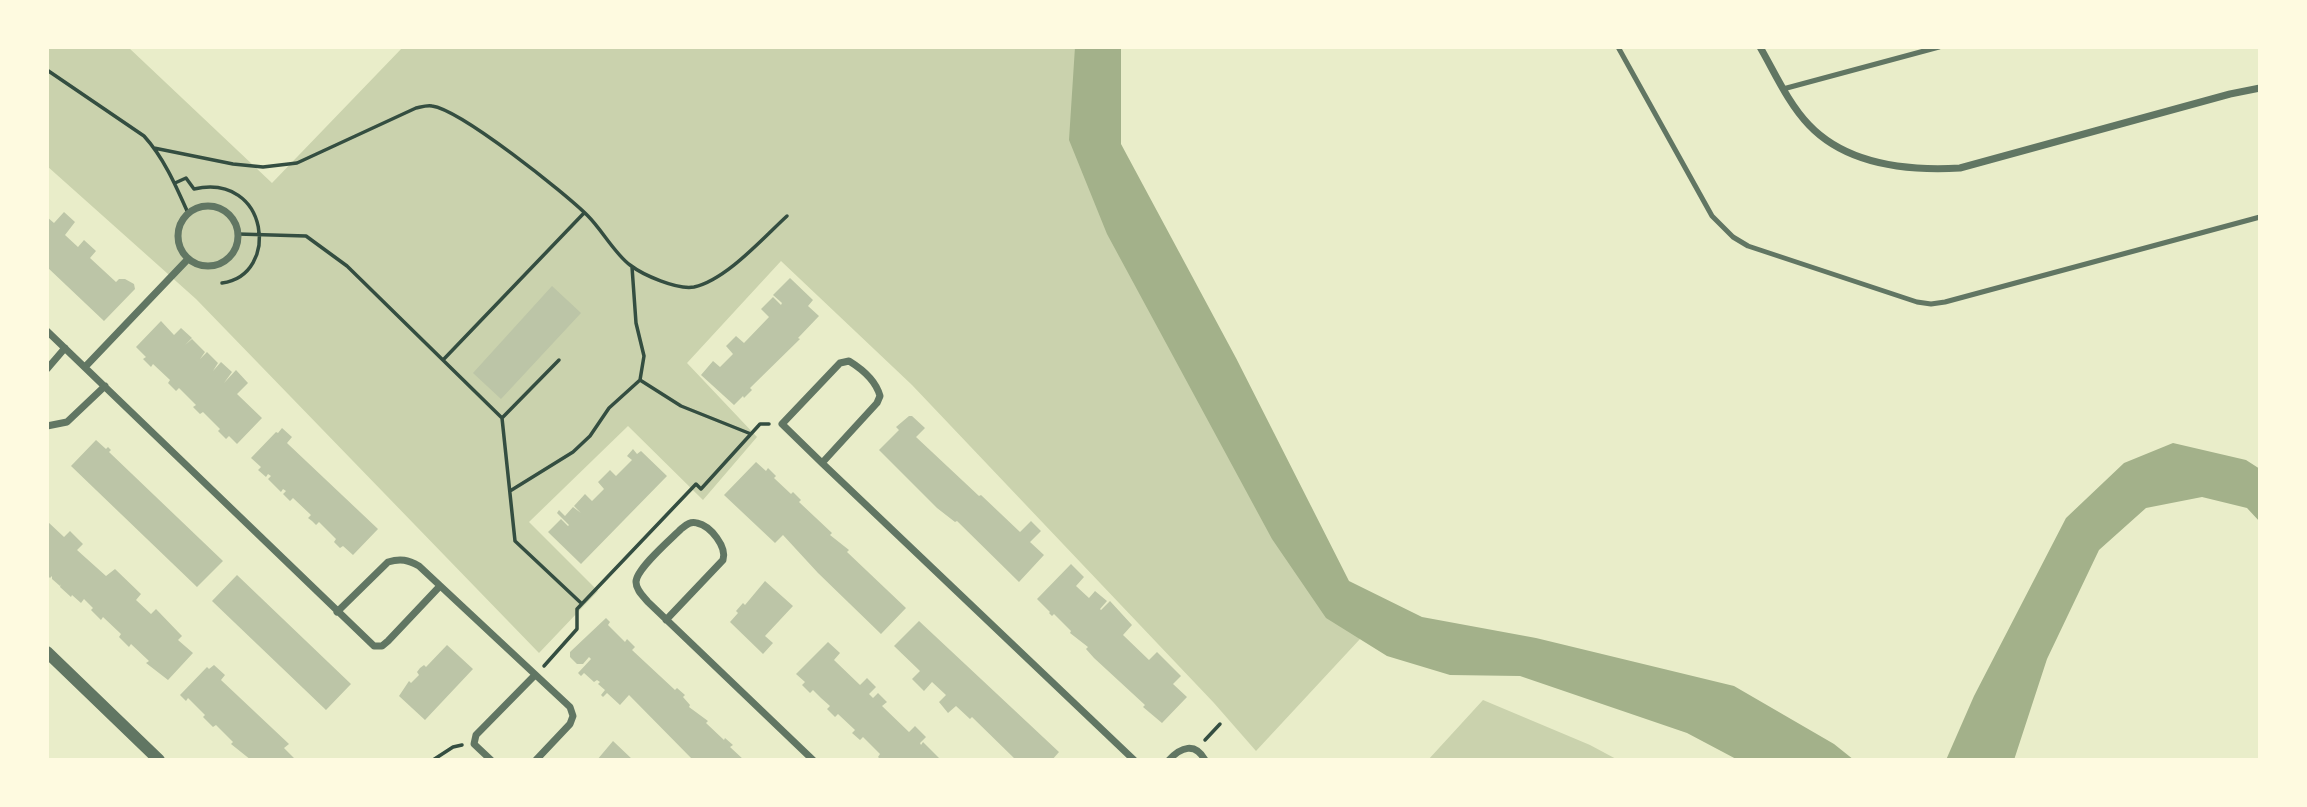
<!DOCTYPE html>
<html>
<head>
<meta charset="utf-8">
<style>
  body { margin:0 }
  #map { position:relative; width:2307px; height:807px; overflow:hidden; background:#e9edc9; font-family:"Exo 2",sans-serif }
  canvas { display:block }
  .frame { position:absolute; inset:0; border:49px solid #fefae0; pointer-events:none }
</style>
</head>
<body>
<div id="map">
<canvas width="2307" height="807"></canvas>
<div class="frame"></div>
</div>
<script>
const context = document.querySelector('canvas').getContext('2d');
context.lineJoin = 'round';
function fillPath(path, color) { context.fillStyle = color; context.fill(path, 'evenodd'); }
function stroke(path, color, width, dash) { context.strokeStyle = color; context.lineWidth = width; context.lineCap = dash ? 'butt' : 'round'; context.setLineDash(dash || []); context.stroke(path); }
fillPath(new Path2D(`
  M 47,47 L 128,47 L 272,183 L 403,47 L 1088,47 L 1084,170 L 1360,639 L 1256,751 L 1214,703 L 912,385 L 781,261 L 687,363 L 757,437 L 703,500 L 628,426 L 529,522 L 598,591 L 539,653 L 196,299 L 47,166 Z
  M 1483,700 L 1590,745 L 1618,760 L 1428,760 Z`), '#cad2ad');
fillPath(new Path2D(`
  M 1075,47 L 1121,47 L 1121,144 L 1236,358 L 1349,581 L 1422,617 L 1536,638 L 1734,686 L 1834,744 L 1854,760 L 1738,760 L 1687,733 L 1520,676 L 1450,675 L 1387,656 L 1326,618 L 1272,539 L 1107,234 L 1069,140 Z
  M 2173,443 L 2246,460 L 2260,469 L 2260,522 L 2247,508 L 2202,497 L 2146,508 L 2099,550 L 2047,659 L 2014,760 L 1946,760 L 1974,696 L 2066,518 L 2124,463 Z`), '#a3b18a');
fillPath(new Path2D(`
  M 64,212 L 75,222 L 65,235 L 78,247 L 84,240 L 96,251 L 90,258 L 116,282 L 119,279 L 125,279 L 134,284 L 135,289 L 104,321 L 47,267 L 47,217 L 54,223 Z
  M 790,278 L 813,300 L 808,306 L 819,316 L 798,338 L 800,339 L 750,388 L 752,390 L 744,398 L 743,396 L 734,405 L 701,375 L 713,361 L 720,367 L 733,354 L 726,346 L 736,336 L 744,343 L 769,317 L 761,309 L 773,297 L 781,305 L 782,303 L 773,295 Z
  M 552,286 L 581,313 L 501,399 L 473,373 Z
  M 161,321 L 174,335 L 181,328 L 192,338 L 185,345 L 192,339 L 205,352 L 200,359 L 207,352 L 218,363 L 213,371 L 221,362 L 232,372 L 224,383 L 236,370 L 248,383 L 237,394 L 262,418 L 237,444 L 229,436 L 226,439 L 218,431 L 220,429 L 203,412 L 200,414 L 193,407 L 196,405 L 179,388 L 176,391 L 168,383 L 170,380 L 153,364 L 151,367 L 143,359 L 146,357 L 136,347 Z
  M 909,416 L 912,416 L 925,428 L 916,437 L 979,496 L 981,495 L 1020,532 L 1031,521 L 1041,531 L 1030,542 L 1044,555 L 1019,582 L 957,521 L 955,522 L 937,508 L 879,450 L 899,430 L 896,427 Z
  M 282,428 L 292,437 L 287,443 L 288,444 L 378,529 L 353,555 L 343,546 L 340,548 L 334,542 L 336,539 L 319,522 L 316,525 L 312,521 L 308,518 L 311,515 L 293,498 L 290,501 L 283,494 L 286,491 L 283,489 L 281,492 L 268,479 L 271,476 L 268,474 L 266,477 L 258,470 L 261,467 L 251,458 L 276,432 L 278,433 Z
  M 96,440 L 106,449 L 108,447 L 111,450 L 109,452 L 223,561 L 197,587 L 71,466 Z
  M 633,449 L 637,454 L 641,451 L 667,476 L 581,564 L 548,532 L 561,519 L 568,526 L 569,525 L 557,513 L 559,510 L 565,516 L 573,507 L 581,513 L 574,506 L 585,494 L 592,501 L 604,489 L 598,482 L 610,470 L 616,476 L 632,460 L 627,456 Z
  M 756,462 L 766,471 L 768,468 L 776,476 L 774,478 L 791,494 L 793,492 L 801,500 L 799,502 L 832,533 L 830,535 L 849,550 L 847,552 L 906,608 L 881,634 L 818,573 L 783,535 L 775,543 L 724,495 Z
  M 47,521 L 64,537 L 70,531 L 83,544 L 77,550 L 106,576 L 115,569 L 141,594 L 136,600 L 151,614 L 156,609 L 182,636 L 178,640 L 193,653 L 168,680 L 146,663 L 149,661 L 131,644 L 129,647 L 119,637 L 121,634 L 103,617 L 101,620 L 91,610 L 93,608 L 84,599 L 81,603 L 72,595 L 71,597 L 60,587 L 61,584 L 60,586 L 52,579 L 52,576 L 50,578 L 47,575 Z
  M 1071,564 L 1084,577 L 1076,586 L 1089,598 L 1095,591 L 1107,601 L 1100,609 L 1101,610 L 1110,601 L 1132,625 L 1123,635 L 1149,660 L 1157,652 L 1181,676 L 1173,684 L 1187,697 L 1162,723 L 1143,707 L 1145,705 L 1094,658 L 1086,649 L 1088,647 L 1070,633 L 1071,631 L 1054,614 L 1052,616 L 1049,613 L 1050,612 L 1037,599 Z
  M 237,575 L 351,684 L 326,710 L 212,601 Z
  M 765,581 L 793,606 L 765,636 L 773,643 L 763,654 L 730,622 L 738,613 L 736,611 L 743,603 L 745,605 Z
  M 606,618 L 610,622 L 608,625 L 625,642 L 627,639 L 635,647 L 632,650 L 675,690 L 677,688 L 685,695 L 683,697 L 690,705 L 689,707 L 708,721 L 706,723 L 724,740 L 725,738 L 733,745 L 730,747 L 744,760 L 693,760 L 629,695 L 620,705 L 607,693 L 603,697 L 601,695 L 605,690 L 598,684 L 600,682 L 597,680 L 594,682 L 584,673 L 581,676 L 578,673 L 591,659 L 589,657 L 583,664 L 577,664 L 570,657 L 570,652 Z
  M 919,621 L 1059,752 L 1052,760 L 1016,760 L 972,717 L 970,719 L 956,706 L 948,713 L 939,702 L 946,695 L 932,682 L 924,691 L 912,679 L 920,671 L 894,646 Z
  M 828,642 L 840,653 L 834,660 L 860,685 L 867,678 L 876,687 L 869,694 L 873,698 L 878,693 L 887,702 L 882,706 L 909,732 L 915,726 L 926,737 L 920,743 L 921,745 L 923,742 L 941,760 L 881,760 L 878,757 L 880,754 L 863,737 L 860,740 L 852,733 L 855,730 L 838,714 L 835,717 L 827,709 L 830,706 L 821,698 L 813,690 L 810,693 L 802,685 L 805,682 L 796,674 Z
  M 447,645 L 473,669 L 425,720 L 399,696 L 409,681 L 411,683 L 419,675 L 417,672 L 420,668 L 424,665 L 426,667 Z
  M 214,665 L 225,675 L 221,680 L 289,744 L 284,748 L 296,760 L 251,760 L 231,744 L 233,742 L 216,725 L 213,727 L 203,717 L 205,715 L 188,698 L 186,701 L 180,695 L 207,667 L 209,669 Z
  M 613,741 L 633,760 L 597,760 Z`), '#bcc5a7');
stroke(new Path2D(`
  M 47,70 L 144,136 C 164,158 176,186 188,213
  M 154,148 L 233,164 L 263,167 L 297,163 L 416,108 C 421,107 427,105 432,106 C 461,110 565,193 588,216 C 602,230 615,254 630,265 C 643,275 677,290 694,287 C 726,280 763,238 787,216
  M 175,183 L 186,178 L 194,189 C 269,172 281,275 222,283
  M 238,234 L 306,236 L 347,266 L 502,418 L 559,360
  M 443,360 L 584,213
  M 640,380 L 681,406 L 751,434
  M 502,418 L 515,541 L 581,603
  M 510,491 L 573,452 L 590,436 L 609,408 L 640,380 L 644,356 L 636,323 L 632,267
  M 544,666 L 577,629 L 577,609 L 696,484 L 701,489 L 760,424 L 769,424
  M 1205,740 L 1220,724
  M 433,760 L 453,747 L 462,745`), '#344e41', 3.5);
stroke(new Path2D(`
  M 1618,47 L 1712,216 L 1733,237 L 1748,246 L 1917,302 L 1931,304 L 1945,302 L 2260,217
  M 1783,89 L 1939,47`), '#617663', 5);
stroke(new Path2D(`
  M 1760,47 C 1775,73 1788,103 1809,125 C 1847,165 1908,171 1960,168 L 2230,94 L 2260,88
  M178 236a30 30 0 1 1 60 0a30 30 0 1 1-60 0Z
  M 47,331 L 374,646 L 382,646 L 388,641 L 440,586
  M 85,367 L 188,259
  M 47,369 L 65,348
  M 47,426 L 67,422 L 105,386
  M 822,463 L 877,403 L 880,396 C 876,381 862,369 849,361 L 840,363 L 782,424 L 822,463 L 1134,760
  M 337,612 L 388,562 C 401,558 408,560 419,566 L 570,707 L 573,716 L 570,724 L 536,760
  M 666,620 L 723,560 C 727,547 711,526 697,523 C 690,521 686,525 681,529 C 671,539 636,569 636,582 C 636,590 643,596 648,602 L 813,760
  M 491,760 L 474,744 L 476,735 L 535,675
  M 1169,760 C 1181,747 1195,742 1205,760`), '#617663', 7);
stroke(new Path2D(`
  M 47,652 L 159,760`), '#617663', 12);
</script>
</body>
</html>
